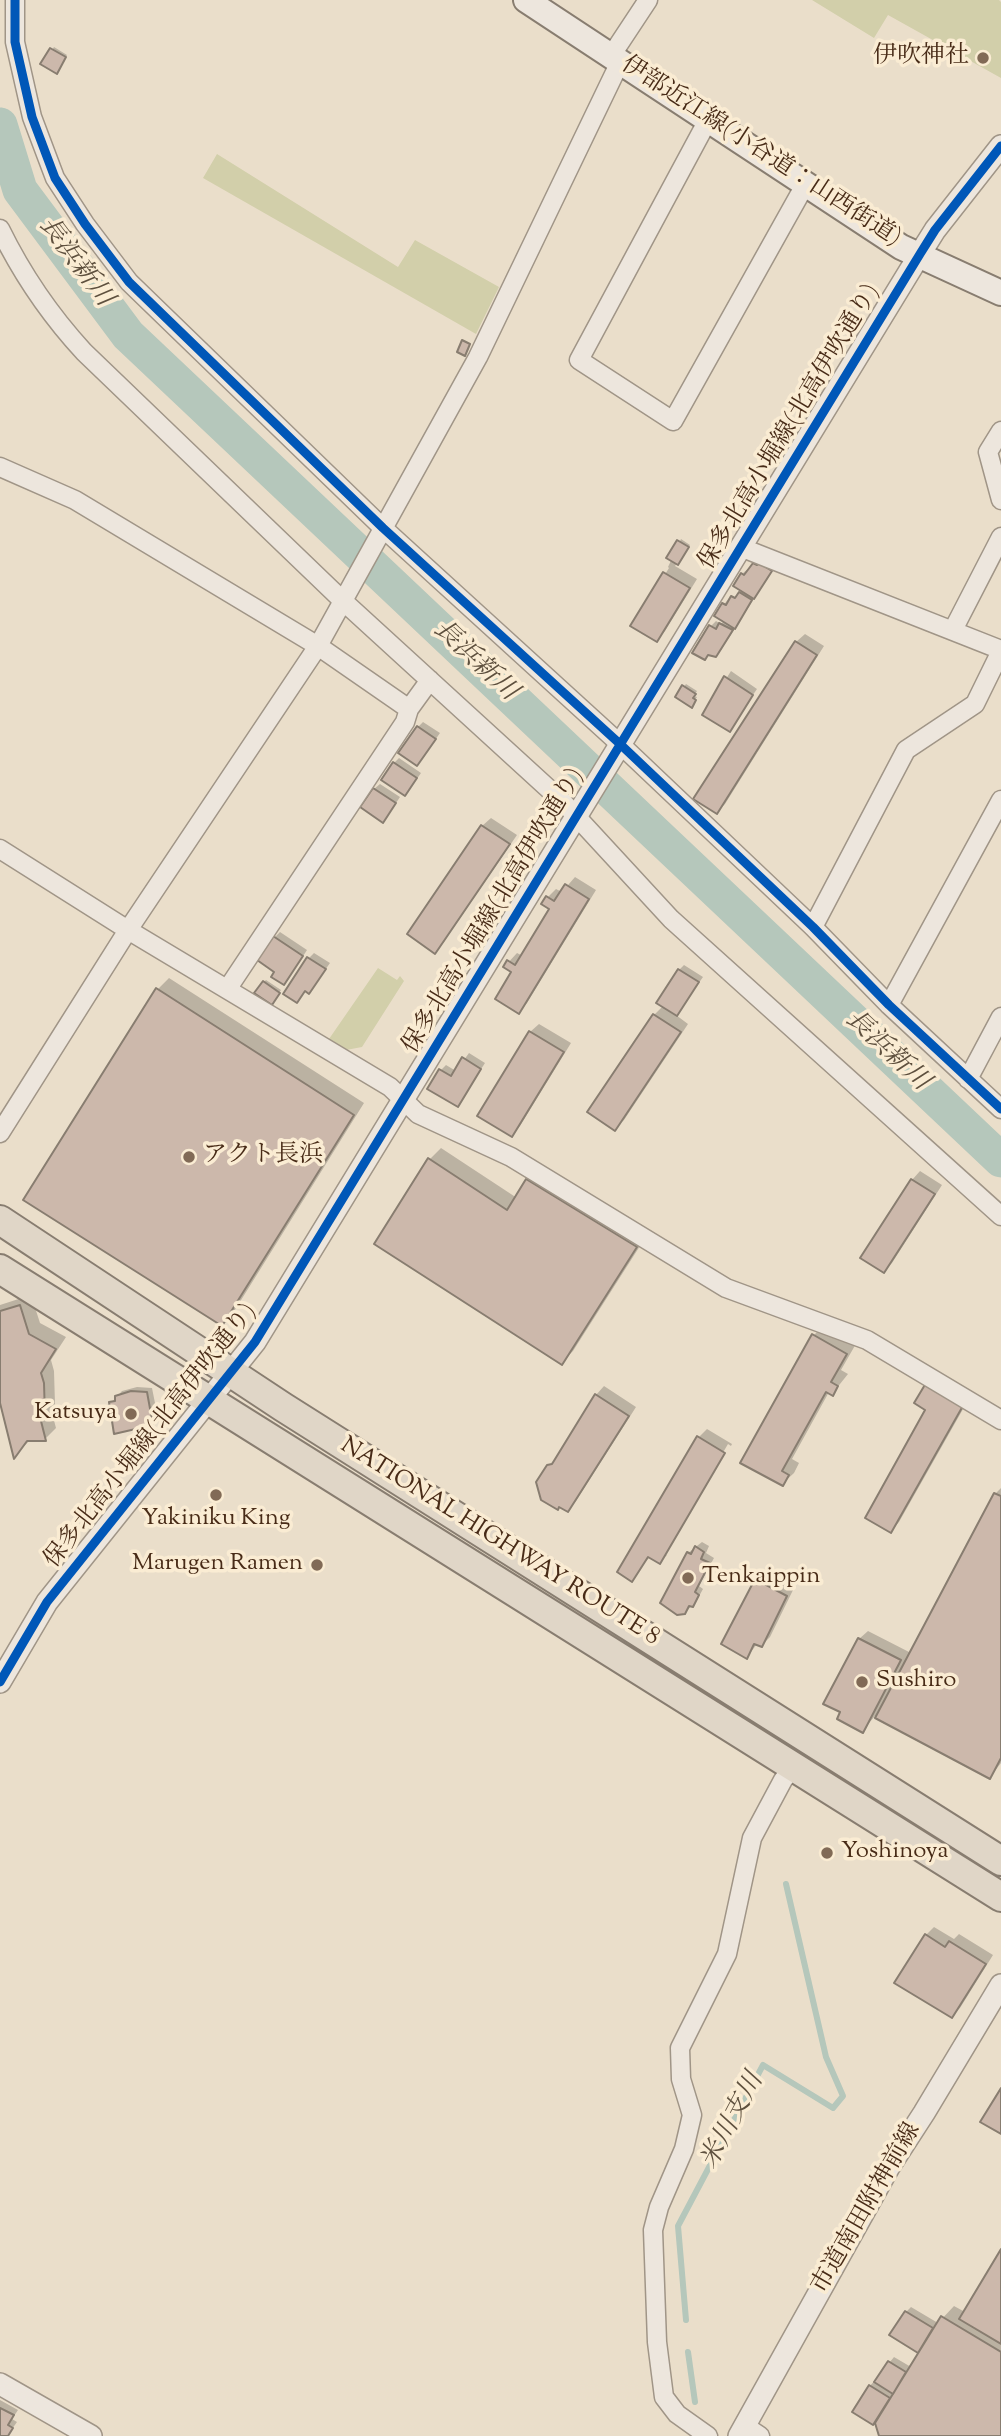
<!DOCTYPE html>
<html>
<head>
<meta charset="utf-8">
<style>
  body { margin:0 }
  canvas { display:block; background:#eadeca }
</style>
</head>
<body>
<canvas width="1001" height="2436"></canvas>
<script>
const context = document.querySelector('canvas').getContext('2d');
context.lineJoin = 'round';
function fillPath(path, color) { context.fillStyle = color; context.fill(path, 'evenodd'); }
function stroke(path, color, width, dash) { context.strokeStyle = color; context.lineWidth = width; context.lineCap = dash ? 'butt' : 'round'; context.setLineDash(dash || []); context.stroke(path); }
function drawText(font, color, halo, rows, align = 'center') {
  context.font = font + ' "Sorts Mill Goudy","Noto Serif JP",serif'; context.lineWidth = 7; context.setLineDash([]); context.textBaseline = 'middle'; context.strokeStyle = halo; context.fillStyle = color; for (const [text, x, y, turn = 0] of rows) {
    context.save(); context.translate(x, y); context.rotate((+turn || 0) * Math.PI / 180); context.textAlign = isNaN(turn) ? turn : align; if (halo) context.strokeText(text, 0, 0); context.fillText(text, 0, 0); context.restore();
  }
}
fillPath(new Path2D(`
  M 812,0 L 999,0 L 1001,2 L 1001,78 L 888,15 L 874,38 Z
  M 217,154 L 398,267 L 415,240 L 499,287 L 476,334 L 203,178 Z
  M 378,968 L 397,980 L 400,976 L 404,981 L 362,1047 L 346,1050 L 329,1039 Z`), '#d2cfaa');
fillPath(new Path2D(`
  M 54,47 L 67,55 L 58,69 L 43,63 Z
  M 681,539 L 690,545 L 675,566 L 697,579 L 665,631 L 657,640 L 633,625 L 669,568 L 668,567 Z
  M 759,559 L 776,565 L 721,650 L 716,655 L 695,652 L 711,626 L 716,621 L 721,624 L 725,620 L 716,615 L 729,598 L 731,600 L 743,590 L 742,574 Z
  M 805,634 L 824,646 L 725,804 L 717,812 L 796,642 Z
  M 731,671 L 757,689 L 729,730 L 704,714 Z
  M 686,684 L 697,691 L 694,696 L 697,697 L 693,703 L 677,696 Z
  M 423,722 L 440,733 L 422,759 L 418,727 Z
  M 399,758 L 421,773 L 410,789 L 394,763 Z
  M 380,784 L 400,797 L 388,815 L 374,789 Z
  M 491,818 L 517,835 L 443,943 L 435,952 L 482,826 Z
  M 575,877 L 596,890 L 527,1003 L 519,1012 L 513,971 L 505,966 L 517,953 L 523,956 L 552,909 L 548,897 L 556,889 L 562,892 Z
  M 280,932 L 307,950 L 289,978 L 276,972 L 275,937 Z
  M 314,953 L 330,963 L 314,986 L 309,958 Z
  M 684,965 L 703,977 L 676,1015 L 688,1024 L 624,1120 L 615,1128 L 654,1015 L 663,1006 L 679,970 Z
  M 169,978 L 364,1103 L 233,1313 L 222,1324 L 157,990 Z
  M 266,980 L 281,990 L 274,1001 L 264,982 Z
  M 539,1024 L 571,1043 L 520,1126 L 512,1135 L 530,1032 Z
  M 469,1053 L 485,1063 L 458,1105 L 441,1070 L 446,1065 L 456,1071 Z
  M 441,1148 L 517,1198 L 528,1180 L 539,1168 L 647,1235 L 573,1351 L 562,1362 L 430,1159 Z
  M 920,1171 L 942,1185 L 892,1263 L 884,1271 L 912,1180 Z
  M 31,1295 L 40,1323 L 66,1337 L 51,1360 L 54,1371 L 55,1404 L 51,1409 L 56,1428 L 45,1439 L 30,1440 L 15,1456 L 0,1396 L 0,1305 Z
  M 825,1324 L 857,1342 L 841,1370 L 848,1374 L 832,1394 L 829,1392 L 792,1459 L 799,1463 L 794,1473 L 782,1484 L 743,1462 L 814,1335 Z
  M 604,1386 L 636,1407 L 576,1501 L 568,1509 L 548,1466 L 558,1457 L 596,1395 Z
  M 137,1387 L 152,1388 L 158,1418 L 152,1423 L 111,1403 L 122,1391 Z
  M 971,1395 L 899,1522 L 891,1531 L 867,1517 Z
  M 707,1429 L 732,1444 L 731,1446 L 728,1444 L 663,1555 L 667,1555 L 659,1562 L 650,1556 L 632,1580 L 699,1437 Z
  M 1001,1488 L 1001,1763 L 990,1777 L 875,1716 L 863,1730 L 859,1639 L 868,1631 L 911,1653 L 995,1494 Z
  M 702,1542 L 709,1546 L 706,1553 L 714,1558 L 699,1586 L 703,1589 L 697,1600 L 685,1613 L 688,1553 Z
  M 765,1572 L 794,1588 L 770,1637 L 762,1645 L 757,1644 L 747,1657 L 757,1580 Z
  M 934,1927 L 954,1939 L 959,1934 L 993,1955 L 960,2008 L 951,2016 L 926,1935 Z
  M 1001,2252 L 1001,2436 L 881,2436 L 870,2386 L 894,2357 L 911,2367 L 923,2345 L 918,2351 L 906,2312 L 911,2307 L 938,2323 L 954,2306 L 965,2312 Z
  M 0,2400 L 18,2410 L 12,2419 L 17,2422 L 7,2436 L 0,2436 Z`), '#0003');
stroke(new Path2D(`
  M 686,2320 L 678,2226 L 763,2065 L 833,2108 L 843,2096 L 826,2057 L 786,1884
  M 688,2352 L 695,2402`), '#b5c7bb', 6);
stroke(new Path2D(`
  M 0,125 L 20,190 L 128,335 L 1001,1160`), '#b5c7bb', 35);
const building = new Path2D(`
  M 50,48 L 66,57 L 57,74 L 40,64 Z
  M 462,340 L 470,344 L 465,356 L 457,352 Z
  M 677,540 L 689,547 L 678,565 L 666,558 Z
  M 753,563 L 757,565 L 759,563 L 772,571 L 754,599 L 733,586 L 741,573 L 744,575 Z
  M 663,572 L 690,588 L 657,642 L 630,626 Z
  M 739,592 L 752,600 L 735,629 L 714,616 L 722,603 L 726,605 L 731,596 L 735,598 Z
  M 719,623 L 733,630 L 716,657 L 708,655 L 705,660 L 692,653 L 709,625 L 716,629 Z
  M 795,641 L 817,655 L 717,814 L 693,799 Z
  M 724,676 L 753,695 L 730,732 L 702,715 Z
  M 682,685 L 696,694 L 693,698 L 696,700 L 692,708 L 675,697 Z
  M 417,726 L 436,739 L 417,766 L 398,753 Z
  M 393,762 L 417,778 L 405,796 L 381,780 Z
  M 373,788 L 396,803 L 383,823 L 360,807 Z
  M 481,825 L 510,844 L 435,954 L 407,934 Z
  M 565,884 L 589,899 L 519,1014 L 495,999 L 511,972 L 503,967 L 507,960 L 515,965 L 549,909 L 541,904 L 546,896 L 554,901 Z
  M 273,936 L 303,956 L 284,985 L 271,977 L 274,972 L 257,960 Z
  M 307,957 L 326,969 L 309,994 L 305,991 L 297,1003 L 283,994 Z
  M 678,969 L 699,982 L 677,1016 L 656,1003 Z
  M 263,981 L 280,993 L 272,1005 L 254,993 Z
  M 156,988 L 354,1115 L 222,1326 L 23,1200 Z
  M 653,1014 L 681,1032 L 615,1131 L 587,1112 Z
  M 529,1031 L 564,1052 L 512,1137 L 477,1116 Z
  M 462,1057 L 481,1069 L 458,1107 L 427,1089 L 439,1069 L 451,1076 Z
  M 428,1158 L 507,1210 L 526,1179 L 637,1247 L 562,1365 L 374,1244 Z
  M 911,1179 L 935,1194 L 884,1273 L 860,1258 Z
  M 20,1305 L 29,1334 L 56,1349 L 41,1373 L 44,1383 L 45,1417 L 41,1421 L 46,1441 L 27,1441 L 14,1459 L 0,1403 L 0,1311 Z
  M 812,1334 L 847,1354 L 831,1382 L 838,1386 L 833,1396 L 826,1392 L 782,1471 L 789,1475 L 783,1486 L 740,1463 Z
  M 926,1383 L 964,1404 L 891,1533 L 865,1518 L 925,1410 L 914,1403 Z
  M 131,1391 L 147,1392 L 153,1425 L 114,1434 L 109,1402 L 115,1401 L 115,1396 Z
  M 595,1394 L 629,1416 L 568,1512 L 559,1507 L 558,1510 L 541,1500 L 536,1482 L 547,1465 L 552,1464 Z
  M 697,1436 L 725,1453 L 660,1564 L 648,1557 L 632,1582 L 617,1572 Z
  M 994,1493 L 1001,1496 L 1001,1758 L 990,1779 L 875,1718 Z
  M 695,1546 L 704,1552 L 701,1559 L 710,1563 L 695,1592 L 699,1595 L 693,1607 L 689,1606 L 685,1614 L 677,1615 L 660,1603 L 687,1552 L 691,1554 Z
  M 755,1579 L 787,1596 L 762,1647 L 754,1644 L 747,1659 L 721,1644 Z
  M 858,1638 L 901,1660 L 863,1733 L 837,1719 L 840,1712 L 823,1704 Z
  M 925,1934 L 945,1947 L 949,1941 L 986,1964 L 952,2018 L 894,1983 Z
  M 1001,2088 L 1001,2134 L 980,2122 Z
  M 1001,2249 L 1001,2344 L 959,2319 Z
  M 905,2311 L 933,2328 L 918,2353 L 889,2335 Z
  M 941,2316 L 1001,2352 L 1001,2436 L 879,2436 L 875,2423 Z
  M 888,2361 L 906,2372 L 893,2394 L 874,2382 Z
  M 869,2385 L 890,2398 L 873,2425 L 852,2412 Z
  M 0,2408 L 14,2415 L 8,2425 L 13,2428 L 8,2436 L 0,2436 Z`);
fillPath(building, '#ccb8ab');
stroke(building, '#887d70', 2);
const minor = new Path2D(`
  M 15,0 L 15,42 L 32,117 L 55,178 L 85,224 L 129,282 L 383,528 L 620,744 L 813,927 L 889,1005 L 1001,1109
  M 611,56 L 648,0
  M 708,120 L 579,360 L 673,421 L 805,185
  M 0,229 C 23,276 49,314 84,352 L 342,600 L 563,802 L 671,919 L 1001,1216
  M 1001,431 L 988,452 L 1001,500
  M 0,467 L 75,500 L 318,646 L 409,709 L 430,680
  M 740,547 L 1001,650
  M 953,630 L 1001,537
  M 0,849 L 128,930 L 390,1087 L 418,1114 L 511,1157 L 726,1288 L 867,1340 L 1001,1420
  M 813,927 L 906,750 L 975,704 L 1001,651
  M 228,988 L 405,722 L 409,709
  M 889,1005 L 1001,800
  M 968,1079 L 1001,1017
  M 0,1133 L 128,930 L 318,646 L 478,357 L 620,62
  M 745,2426 L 760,2436
  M 708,2436 L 677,2414 L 664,2397 L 657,2342 L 653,2230 L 659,2207 L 684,2149 L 692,2115 L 681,2079 L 680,2048 L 727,1954 L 752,1838 L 783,1780 L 794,1766`);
const tertiary = new Path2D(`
  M 0,1682 L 47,1602 L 255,1342 L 920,254 L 935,230 L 1001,146
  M 0,2384 L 91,2436
  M 739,2436 L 889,2167 L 924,2113 L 1001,1985`);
const secondary = new Path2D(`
  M 526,0 L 901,247 L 1001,293`);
const trunk = new Path2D(`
  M 0,1220 L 283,1407 L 1001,1861
  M 0,1269 L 1001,1897`);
stroke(minor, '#a09587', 21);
stroke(tertiary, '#a09587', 24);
stroke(secondary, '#887d70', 28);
stroke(trunk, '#887d70', 32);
stroke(minor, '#ede6dd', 18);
stroke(tertiary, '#ede6dd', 21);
stroke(secondary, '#ede6dd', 24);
stroke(trunk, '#e0d6c7', 28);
stroke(new Path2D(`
  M 15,0 L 15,42 L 32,117 L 55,178 L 85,224 L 129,282 L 383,528 L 620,744 L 813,927 L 889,1005 L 1001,1109
  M 0,1682 L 47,1602 L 255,1342 L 920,254 L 935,230 L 1001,146`), '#0057b8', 9);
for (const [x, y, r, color] of [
  [983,58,7,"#816a56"],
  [189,1157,7,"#816a56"],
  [131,1414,7,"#816a56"],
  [216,1495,7,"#816a56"],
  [317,1565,7,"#816a56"],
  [688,1578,7,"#816a56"],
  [862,1682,7,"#816a56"],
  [827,1853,7,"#816a56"]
]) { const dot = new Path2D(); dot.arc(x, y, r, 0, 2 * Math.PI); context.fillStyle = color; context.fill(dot); stroke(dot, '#faecd3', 2.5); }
drawText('24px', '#482b17', '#faecd3', [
  ["伊吹神社",969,58,"right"],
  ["アクト長浜",203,1157],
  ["Katsuya",117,1414,"right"],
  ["Yakiniku King",216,1520,"center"],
  ["Marugen Ramen",303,1565,"right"],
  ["Tenkaippin",702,1578],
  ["Sushiro",876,1682],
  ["Yoshinoya",841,1853]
], 'left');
drawText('24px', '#482b17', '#faecd3', [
  ["伊部近江線(小谷道：山西街道)",760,153,33],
  ["保多北高小堀線(北高伊吹通り)",791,428,-59],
  ["保多北高小堀線(北高伊吹通り)",495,912,-59],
  ["保多北高小堀線(北高伊吹通り)",152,1437,-52],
  ["NATIONAL HIGHWAY ROUTE 8",499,1543,32],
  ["市道南田附神前線",868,2209,-60]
]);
drawText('italic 26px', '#5e503e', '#faecd3', [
  ["長浜新川",74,263,53],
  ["長浜新川",474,662,43],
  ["長浜新川",886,1052,43],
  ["米川支川",734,2122,-62]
]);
</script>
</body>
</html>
